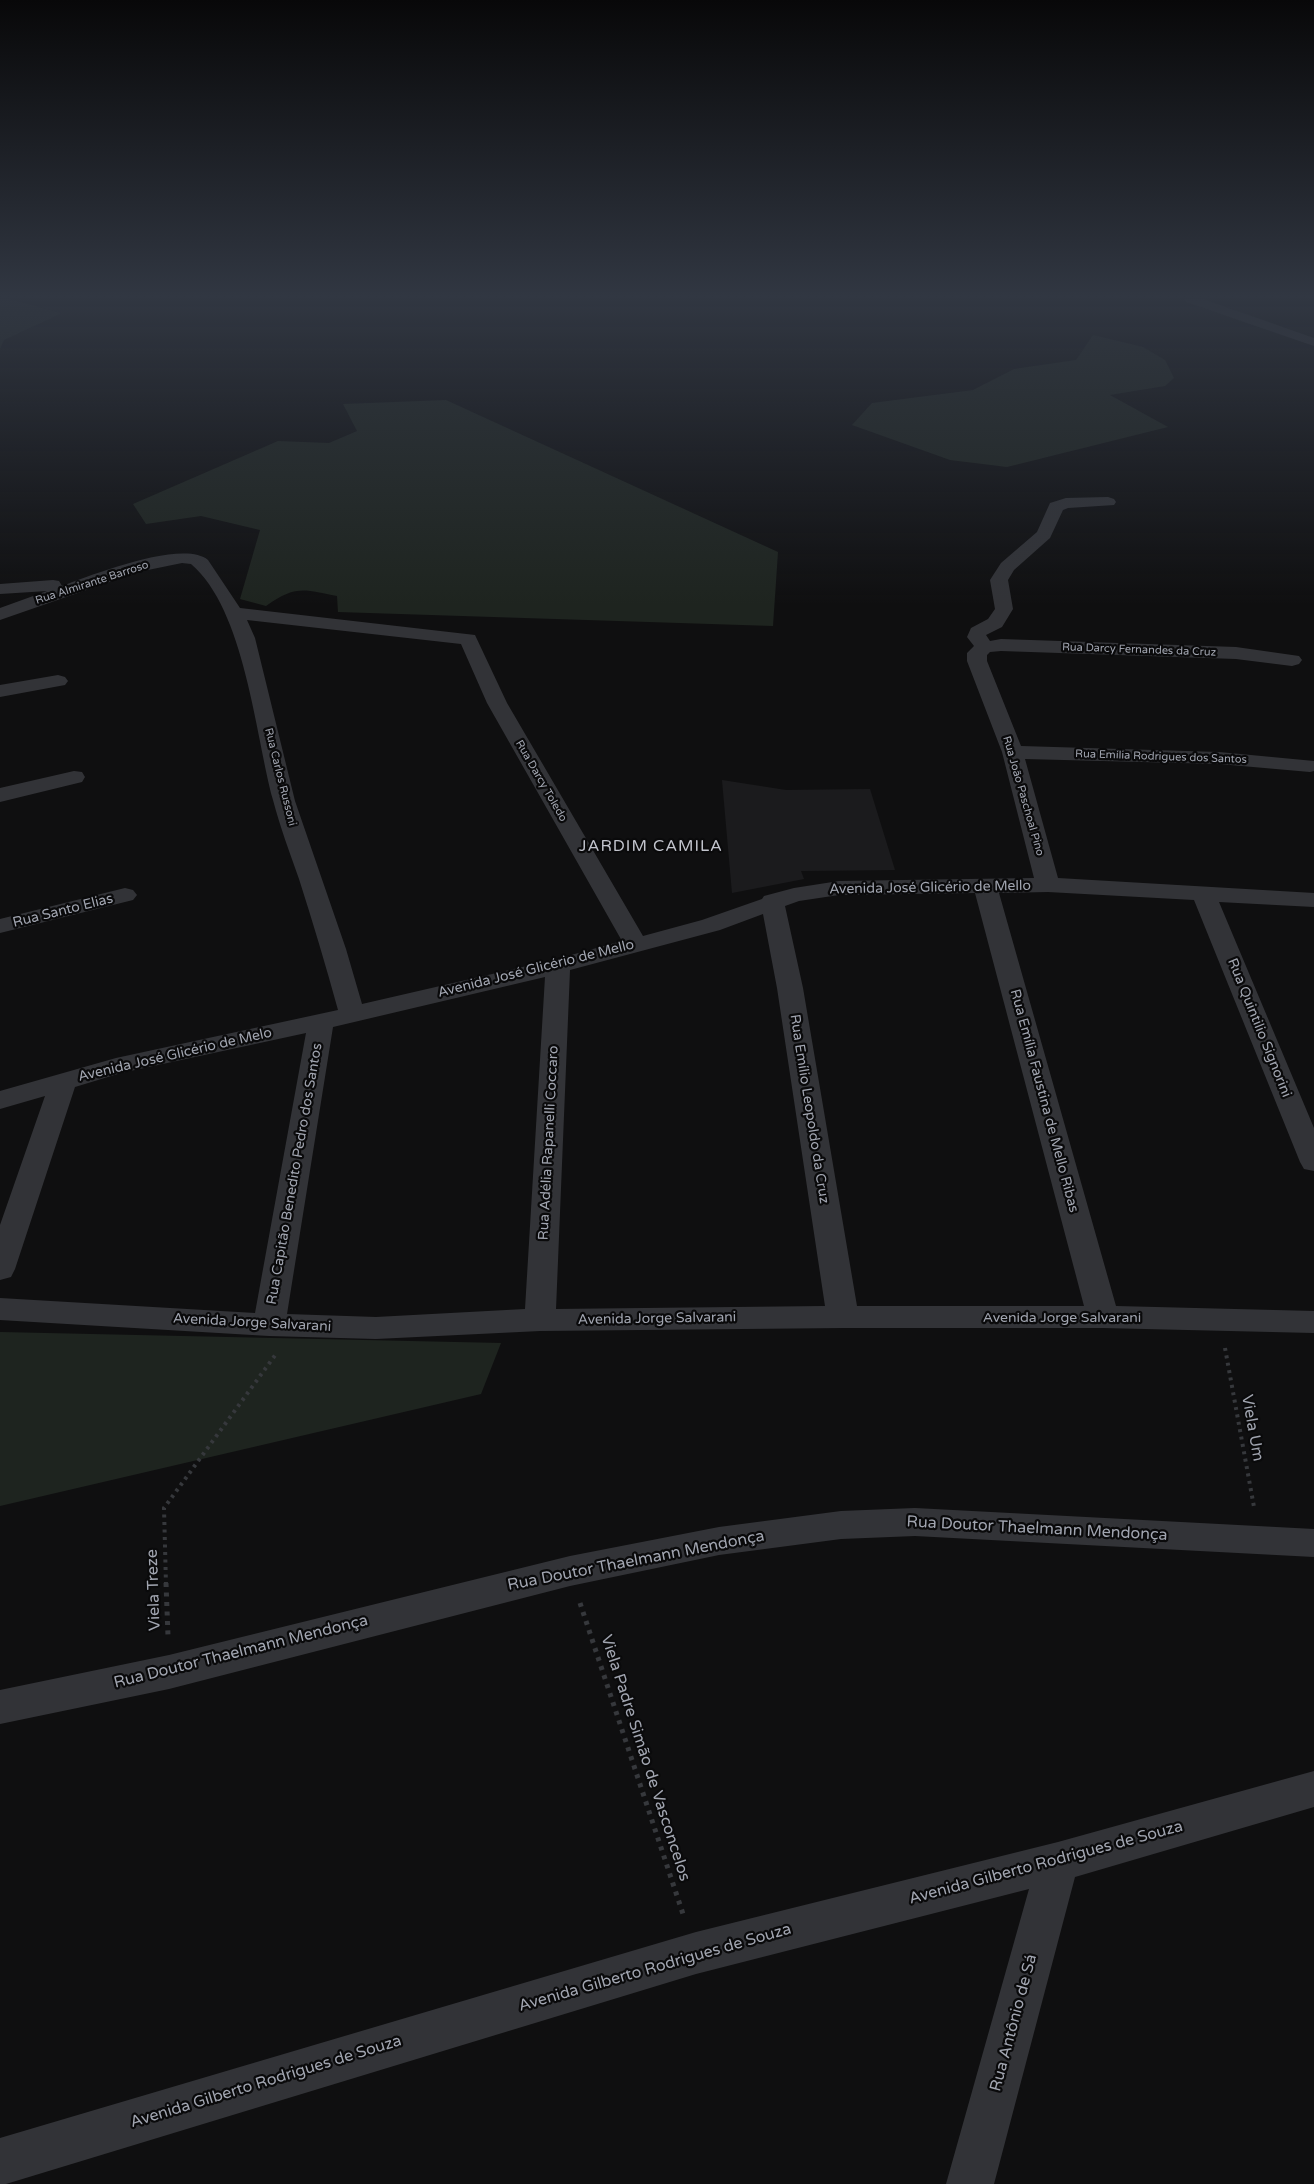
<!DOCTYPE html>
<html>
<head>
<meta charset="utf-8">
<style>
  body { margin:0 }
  canvas { display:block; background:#0f0f10 }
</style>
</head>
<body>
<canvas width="1314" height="2184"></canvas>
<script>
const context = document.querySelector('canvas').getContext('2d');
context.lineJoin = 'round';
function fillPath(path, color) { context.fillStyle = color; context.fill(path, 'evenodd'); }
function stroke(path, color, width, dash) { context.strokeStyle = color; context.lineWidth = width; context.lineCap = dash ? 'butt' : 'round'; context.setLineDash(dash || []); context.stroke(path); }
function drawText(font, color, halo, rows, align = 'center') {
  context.font = font + ' "Varela Round",sans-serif'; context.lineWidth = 4.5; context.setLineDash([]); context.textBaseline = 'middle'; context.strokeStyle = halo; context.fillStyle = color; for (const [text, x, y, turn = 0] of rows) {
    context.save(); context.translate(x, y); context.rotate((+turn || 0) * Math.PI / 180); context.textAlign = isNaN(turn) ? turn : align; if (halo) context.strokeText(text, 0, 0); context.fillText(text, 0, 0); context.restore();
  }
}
fillPath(new Path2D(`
  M 722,780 L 786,790 L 870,789 L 895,870 L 801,871 L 804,879 L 732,893 Z`), '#1b1b1d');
fillPath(new Path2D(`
  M 0,299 L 8,299 L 62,313 L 4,340 L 0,349 Z
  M 1093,335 L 1143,347 L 1165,360 L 1174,378 L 1165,386 L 1110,395 L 1168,427 L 1007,467 L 950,460 L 852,425 L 872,403 L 973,390 L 1014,369 L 1076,360 Z
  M 446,400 L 778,552 L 773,626 L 338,612 L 337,596 C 304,589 295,585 266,606 L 240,599 L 260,530 L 201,516 L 146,524 L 133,504 L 278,441 L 329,443 L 357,431 L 343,404 Z
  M 0,1332 L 501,1343 L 481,1394 L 0,1506 Z`), '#1e241f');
stroke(new Path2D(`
  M 1225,1348 L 1254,1507
  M 166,1585 L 164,1508 L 276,1354`), '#36383c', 4, [3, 4.5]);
stroke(new Path2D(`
  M 166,1583 L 168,1636
  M 580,1603 L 684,1917`), '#36383c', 5, [4, 5.5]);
fillPath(new Path2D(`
  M 1184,299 L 1203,299 L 1314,338 L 1314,346 L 1186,302 Z
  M 1108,497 L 1114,499 L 1116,502 L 1114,505 L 1068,508 L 1063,510 L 1050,538 L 1014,570 L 1008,580 L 1013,609 L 1002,627 L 986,635 L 990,641 L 1001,639 L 1236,647 L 1299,656 L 1302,660 L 1299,664 L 1292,666 L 1236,659 L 1001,651 L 990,652 L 987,655 L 987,661 L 1021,746 L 1219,752 L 1314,761 L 1314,771 L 1310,772 L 1219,764 L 1025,759 L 1058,878 L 1314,893 L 1314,907 L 1219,902 L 1314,1128 L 1314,1171 L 1304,1169 L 1300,1162 L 1194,900 L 1048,892 L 999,893 L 1116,1306 L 1314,1311 L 1314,1333 L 1103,1328 L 843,1328 L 540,1331 L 376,1339 L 269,1336 L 0,1320 L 0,1298 L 255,1313 L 306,1033 L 121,1073 L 75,1087 L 15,1269 L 11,1277 L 0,1280 L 0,1225 L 45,1096 L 0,1109 L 0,1091 L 116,1058 L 338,1010 C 326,966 313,923 299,879 C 290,853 280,827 273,800 C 255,733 245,610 191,564 L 182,563 L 138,572 L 0,620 L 0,608 L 47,591 L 0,594 L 0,584 L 53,580 L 59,581 L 62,586 C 92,575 183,539 208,560 L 240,608 L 475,635 L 507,703 L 643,936 L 702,920 L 762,899 L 764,896 L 794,888 L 839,881 L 1034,878 L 1002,752 L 967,661 L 967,653 L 974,646 L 967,637 L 971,628 L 988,619 L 995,609 L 990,580 L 1001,563 L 1037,532 L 1050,503 L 1066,498 ZM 247,620 L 461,644 L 487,703 L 622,941 L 553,960 L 362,1004 L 346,949 L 295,801 L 255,638 ZM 975,893 L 1084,1306 L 857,1306 L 803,988 L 785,906 L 799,901 L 839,895 ZM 763,914 L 777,988 L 825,1306 L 556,1309 L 570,970 L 720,930 ZM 545,977 L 525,1309 L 376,1317 L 287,1314 L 333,1027 Z
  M 58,675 L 65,677 L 68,681 L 65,685 L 0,697 L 0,685 Z
  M 74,771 L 82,772 L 85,777 L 82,782 L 0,802 L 0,788 Z
  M 125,888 L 133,890 L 137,895 L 133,900 L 0,933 L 0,919 Z
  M 915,1508 L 1314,1529 L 1314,1557 L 915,1536 L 841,1539 L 719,1555 L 570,1586 L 169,1689 L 0,1724 L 0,1690 L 169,1655 L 570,1556 L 719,1527 L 841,1511 Z
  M 1314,1771 L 1314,1807 L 1075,1877 L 994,2184 L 946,2184 L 1029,1889 L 696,1974 L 6,2184 L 0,2184 L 0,2138 L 696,1932 L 1058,1842 Z`), '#323337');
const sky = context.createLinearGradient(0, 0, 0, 605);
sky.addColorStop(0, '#080809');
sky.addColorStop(0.49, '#313742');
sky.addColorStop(1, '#31374200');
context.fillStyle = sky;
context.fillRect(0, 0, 1314, 605);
drawText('11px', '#a1a5b0', '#0a0a0b', [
  ["Rua Almirante Barroso",92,583,-18],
  ["Rua Darcy Fernandes da Cruz",1139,650,2],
  ["Rua Emília Rodrigues dos Santos",1161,757,2],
  ["Rua Carlos Russoni",280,777,76],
  ["Rua Darcy Toledo",541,781,60],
  ["Rua João Paschoal Pino",1023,796,74]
]);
drawText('14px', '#a1a5b0', '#0a0a0b', [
  ["Avenida José Glicério de Mello",930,888,-1],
  ["Rua Santo Elias",63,911,-14],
  ["Avenida José Glicério de Mello",536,969,-14],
  ["Rua Quintilio Signorini",1259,1028,68],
  ["Avenida José Glicério de Melo",175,1055,-13],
  ["Rua Emília Faustina de Mello Ribas",1044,1101,75],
  ["Rua Emílio Leopoldo da Cruz",809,1109,81],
  ["Rua Adélia Rapanelli Coccaro",549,1143,-87],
  ["Rua Capitão Benedito Pedro dos Santos",295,1174,-80],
  ["Avenida Jorge Salvarani",1062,1318],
  ["Avenida Jorge Salvarani",657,1319,-1],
  ["Avenida Jorge Salvarani",252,1323,3]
]);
context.letterSpacing = '1px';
drawText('16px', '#c2c4cd', '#0a0a0b', [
  ["JARDIM CAMILA",651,847]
]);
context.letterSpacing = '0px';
drawText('16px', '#a1a5b0', '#0a0a0b', [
  ["Viela Um",1252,1428,80],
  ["Rua Doutor Thaelmann Mendonça",1037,1529,3],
  ["Rua Doutor Thaelmann Mendonça",636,1561,-11],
  ["Viela Treze",154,1590,-92],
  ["Rua Doutor Thaelmann Mendonça",241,1652,-14],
  ["Viela Padre Simão de Vasconcelos",645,1758,72],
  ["Avenida Gilberto Rodrigues de Souza",1046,1863,-15],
  ["Avenida Gilberto Rodrigues de Souza",655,1968,-16],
  ["Rua Antônio de Sá",1014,2023,-75],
  ["Avenida Gilberto Rodrigues de Souza",266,2082,-17]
]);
</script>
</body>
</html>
